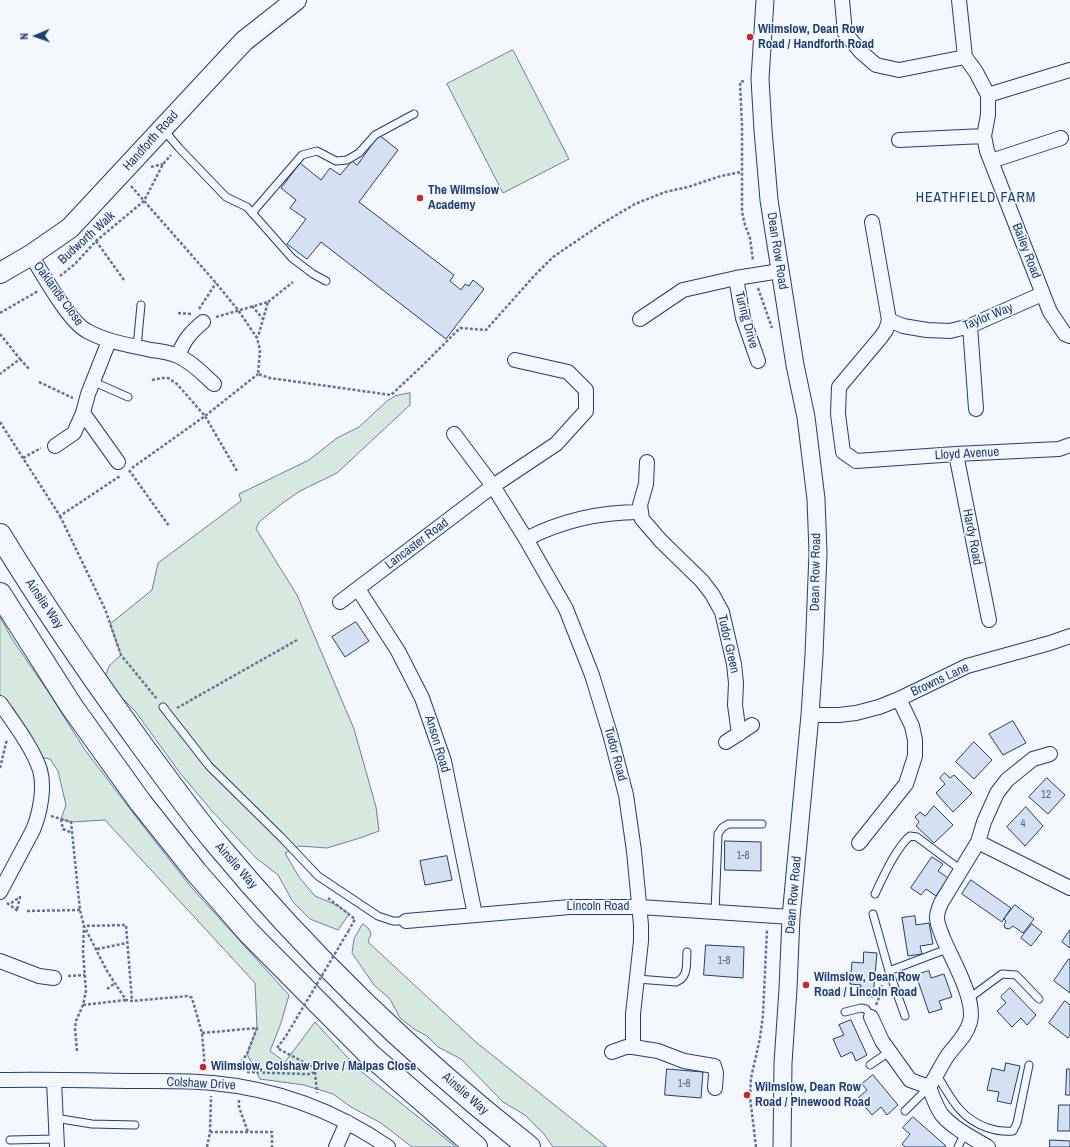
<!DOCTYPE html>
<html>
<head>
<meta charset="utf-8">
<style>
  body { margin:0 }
  #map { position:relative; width:1070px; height:1147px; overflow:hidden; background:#f4f7fb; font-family:"Archivo Narrow",sans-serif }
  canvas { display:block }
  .north { position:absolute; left:16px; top:16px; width:40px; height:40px; -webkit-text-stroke:3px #f4f7fb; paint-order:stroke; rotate:268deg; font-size:11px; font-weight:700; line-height:16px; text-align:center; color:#1d3f73 }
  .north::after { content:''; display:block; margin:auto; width:14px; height:18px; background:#1d3f73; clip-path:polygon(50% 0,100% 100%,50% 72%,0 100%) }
</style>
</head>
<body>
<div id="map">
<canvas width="1070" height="1147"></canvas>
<div class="north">N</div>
</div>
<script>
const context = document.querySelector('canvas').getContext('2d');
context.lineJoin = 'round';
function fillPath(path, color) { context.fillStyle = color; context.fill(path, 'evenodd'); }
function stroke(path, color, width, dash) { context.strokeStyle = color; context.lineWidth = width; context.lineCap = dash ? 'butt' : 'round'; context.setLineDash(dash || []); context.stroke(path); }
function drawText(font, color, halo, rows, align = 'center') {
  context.font = font + ' "Archivo Narrow",sans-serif'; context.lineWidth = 3; context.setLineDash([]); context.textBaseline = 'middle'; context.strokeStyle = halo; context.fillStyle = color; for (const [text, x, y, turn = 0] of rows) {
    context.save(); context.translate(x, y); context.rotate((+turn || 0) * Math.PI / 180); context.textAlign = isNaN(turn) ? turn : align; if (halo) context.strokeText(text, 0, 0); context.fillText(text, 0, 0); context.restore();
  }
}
const green = new Path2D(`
  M 513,50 L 569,159 L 503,193 L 447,84 Z
  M 410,393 L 410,405 L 337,473 L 300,491 L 280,505 L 259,522 L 256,529 L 297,595 L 354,729 L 376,807 L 379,831 L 360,838 L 327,848 L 299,846 L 285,853 L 299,877 L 315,896 L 339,906 L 349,914 L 338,930 L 310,919 L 293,902 L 278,875 L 256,858 L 212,811 L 180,773 L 135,711 L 121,697 L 108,685 L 105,677 L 109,666 L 121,655 L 110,624 L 152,590 L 158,563 L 241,501 L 239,494 L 309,460 L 337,438 L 359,427 L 387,401 L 395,396 Z
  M 0,617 L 12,639 L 49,693 L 85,750 L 147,831 L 191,887 L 289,995 L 281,1023 L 270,1051 L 285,1062 L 315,1022 L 358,1069 L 456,1147 L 412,1147 L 381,1123 L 351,1107 L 333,1094 L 304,1085 L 260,1079 L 247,1054 L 257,1028 L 255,983 L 105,820 L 71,822 L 61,819 L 66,805 L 58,771 L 50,759 L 34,756 L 0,703 Z
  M 363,924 L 369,929 L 371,934 L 368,942 L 477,1043 L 607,1147 L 553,1147 L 544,1134 L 525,1115 L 503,1102 L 461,1059 L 438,1047 L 427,1036 L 414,1029 L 400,1018 L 390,999 L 374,985 L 352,953 L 354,939 Z`);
fillPath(green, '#d7e8df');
stroke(green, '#687fa3', 1);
const building = new Path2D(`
  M 379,135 L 398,150 L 359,202 L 454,275 L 450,281 L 461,290 L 465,284 L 469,286 L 473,280 L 484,289 L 446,339 L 321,242 L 307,259 L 287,244 L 306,219 L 290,208 L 296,200 L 281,188 L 300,163 L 321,180 L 330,168 L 340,175 L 352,161 L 357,165 Z
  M 356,622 L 369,641 L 345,657 L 332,637 Z
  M 1013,721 L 1026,743 L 1003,755 L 989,734 Z
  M 974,742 L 992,760 L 974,779 L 956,762 Z
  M 945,773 L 950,778 L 954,775 L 972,793 L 953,812 L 936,793 L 945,784 L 940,778 Z
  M 1047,778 L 1065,795 L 1048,814 L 1029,797 Z
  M 934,806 L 953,825 L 934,843 L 916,826 L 919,822 L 915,817 L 920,812 L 925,816 Z
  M 1026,807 L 1043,826 L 1025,846 L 1007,827 Z
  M 725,841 L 761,842 L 761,871 L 725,870 Z
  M 447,856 L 452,880 L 425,885 L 420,861 Z
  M 932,857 L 943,864 L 938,871 L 948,878 L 936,896 L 926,889 L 921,895 L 911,888 Z
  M 971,880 L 1011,908 L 1002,922 L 962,894 Z
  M 1015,905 L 1034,919 L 1023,933 L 1013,926 L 1009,929 L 1005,928 L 1004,925 L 1006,921 L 1004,919 Z
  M 915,916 L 916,925 L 929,923 L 933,944 L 920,946 L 922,954 L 908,956 L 902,918 Z
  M 1032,924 L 1042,932 L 1031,946 L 1021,938 Z
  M 1070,930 L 1070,948 L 1062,942 Z
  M 706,945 L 744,947 L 743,978 L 704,975 Z
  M 864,952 L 877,953 L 873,997 L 860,996 L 861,985 L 850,984 L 852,962 L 863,963 Z
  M 1069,959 L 1070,960 L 1070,993 L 1054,981 Z
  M 929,971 L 931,978 L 944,974 L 952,997 L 939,1001 L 942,1009 L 929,1013 L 916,975 Z
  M 1010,988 L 1036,1015 L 1027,1025 L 1021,1018 L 1012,1027 L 997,1011 L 1006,1003 L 1001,997 Z
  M 1065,1001 L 1070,1005 L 1070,1035 L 1068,1038 L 1049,1023 Z
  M 851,1020 L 867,1055 L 856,1061 L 852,1052 L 841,1057 L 833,1039 L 844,1035 L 839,1025 Z
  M 1006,1063 L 1020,1066 L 1011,1104 L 997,1101 L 999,1092 L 987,1090 L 992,1068 L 1004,1071 Z
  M 667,1069 L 703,1072 L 701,1098 L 665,1095 Z
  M 1067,1069 L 1070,1069 L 1070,1095 L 1066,1095 Z
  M 873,1075 L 898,1105 L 887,1115 L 881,1107 L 872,1115 L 858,1098 L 867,1090 L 862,1084 Z
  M 1059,1105 L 1070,1105 L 1070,1131 L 1058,1131 Z
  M 913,1117 L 946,1146 L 944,1147 L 905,1147 L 902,1144 L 910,1134 L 903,1128 Z
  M 1050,1140 L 1070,1141 L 1070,1147 L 1050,1147 Z`);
fillPath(building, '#d5e0f0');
stroke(building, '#1d3f73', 1);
const service = new Path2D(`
  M 163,129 L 179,148 L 226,197 L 247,207 L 292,258 L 313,274 L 326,281
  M 252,213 L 302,155 L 317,151 L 336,161 L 347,160 L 359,153 L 375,135 L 414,114
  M 137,347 L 141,305
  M 94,382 L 128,397
  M 163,707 L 209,766 L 282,838 L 318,876 L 378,916 L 393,921 L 406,921
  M 875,894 C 883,877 896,848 910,836 L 917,837 L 961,870
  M 715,912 L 718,834 L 722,828 L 728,824 L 762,824
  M 873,914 L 889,971 L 905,1016
  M 889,971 L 947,949
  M 637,979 L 676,982 C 689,977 686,964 687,952
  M 968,999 L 1002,974 L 1016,975 L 1039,999
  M 845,1012 L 861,1008 L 866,1009 L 871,1017
  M 870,1065 L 889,1052
  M 937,1075 C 951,1099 961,1119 988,1128 C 997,1131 1004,1132 1013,1131 L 1017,1123 L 1029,1065
  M 905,1111 L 929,1087
  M 55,1118 L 92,1124 L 135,1125
  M 10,1140 L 56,1139
  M 958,1147 L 965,1133`);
const minor = new Path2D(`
  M 842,0 L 845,33 L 861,52 L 876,65 L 899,70 L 965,57
  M 959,0 L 965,57 L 976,72 L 988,95 L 988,115 L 984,136 L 987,151 L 1050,312 L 1065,334 L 1070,336
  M 988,95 L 1070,70
  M 899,140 L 984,136
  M 991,161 L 1061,138
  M 872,222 L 889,320 L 886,330 L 881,337 L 839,387 L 838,414 L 843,452 L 856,461 L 956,454 L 1059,449 L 1070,445
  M 31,255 C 42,273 69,322 87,331 C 107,342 129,345 151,350 C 160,351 169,352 178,356 C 192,362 203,374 214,384
  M 736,278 L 743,318 L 758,361
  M 640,319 L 683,290 L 736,278 L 780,271
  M 889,320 L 903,326 L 927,330 L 950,331 L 970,326 L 1042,294
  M 970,326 L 976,409
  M 178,356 C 184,340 190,333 203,322
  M 83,413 L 118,462
  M 454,434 L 493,486 L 526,539 L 566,609 L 592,675 L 610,734 L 626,795 L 634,851 L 641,925 L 641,941 L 633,1014 L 633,1047
  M 55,446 L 74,433 L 83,413 L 88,394 L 109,341
  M 956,454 L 989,620
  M 647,462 L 646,484 L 640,505 L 642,519 L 661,541 L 702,581 L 712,594 L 722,612 L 734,664 L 736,683 L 735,705 L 739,734
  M 526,539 C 561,521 600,512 640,512
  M 358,589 L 398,651 L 422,698 L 444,761 L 475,915
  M 340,602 L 493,486 L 556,444 L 586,411 L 586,390 L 568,372 L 515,360
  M 0,703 C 13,722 33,748 40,770 C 45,788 40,813 33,830 L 0,892
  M 810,715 L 839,715 L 856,713 L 879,707 L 899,699 L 967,666 L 1050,643 L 1070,636
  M 726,742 L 752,725
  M 978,842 L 1070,888
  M 859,843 L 906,784 L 915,756 L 915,740 L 912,726 L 899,699
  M 406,921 L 570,907 L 640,907 L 791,917
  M 0,961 L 39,976 L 54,978
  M 871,1017 L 882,1041 L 910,1080 L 929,1087
  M 612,1052 L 626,1047 L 633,1047 L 658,1051 L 684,1061 L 714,1066 L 716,1073 L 715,1088
  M 0,1080 C 43,1079 85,1080 128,1081 C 156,1081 185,1080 213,1083 C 277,1089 334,1110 388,1147
  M 54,1080 L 57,1147
  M 336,1147 L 347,1122
  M 988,1147 C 973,1138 954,1129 942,1115 C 936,1107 933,1097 929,1087 C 936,1077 941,1065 948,1055 C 956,1044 966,1036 970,1022 C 976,999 952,960 943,938 C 941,932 937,924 937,918 C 937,912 939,908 941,903 L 978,842 L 984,822 L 997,793 L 1007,780 L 1033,759 L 1050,754`);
const tertiary = new Path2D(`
  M 765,0 L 760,79 L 763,130 L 769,200 L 795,365 L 806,417 L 816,499 L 818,553 L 814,655 L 810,715 L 791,917 L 788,989 L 783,1063 L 782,1147`);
const secondary = new Path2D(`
  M 0,273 L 31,255 L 70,228 L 244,41 L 296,0`);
const trunk = new Path2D(`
  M 0,535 C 45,609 95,681 146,751 C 169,782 191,813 216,843 C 308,954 415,1057 529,1147
  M 0,594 L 72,707 L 141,803 L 196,872 L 249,933 L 369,1054 L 476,1147`);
stroke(service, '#1d3f73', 9);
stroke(minor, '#1d3f73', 16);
stroke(tertiary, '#1d3f73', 19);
stroke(secondary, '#1d3f73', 22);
stroke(trunk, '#1d3f73', 24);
stroke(new Path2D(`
  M 744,81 L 740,82 L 742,126 L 742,212 L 745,225 L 750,238 L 753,261
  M 151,167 L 163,164
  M 131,186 L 216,283 L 238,310 L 257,338 L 260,350 L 258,374 L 270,378 L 391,395 L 421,367 L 460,328 L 486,330 L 534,276 L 553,257 L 603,223 L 635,204 L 665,192 L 688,187 L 721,176 L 741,172
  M 96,241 L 124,280
  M 60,276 L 75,264 L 96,241 L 144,201 L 163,164 L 171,155
  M 758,288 L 772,328
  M 268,302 L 293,282
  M 252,306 L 263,319
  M 199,309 L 216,283
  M 0,313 L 38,291
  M 178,313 L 191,314
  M 216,317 L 268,302 L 258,337
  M 0,334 L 20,359 L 0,374
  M 20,359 L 30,370
  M 152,380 L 162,378 L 168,378 L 177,384 L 205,416 L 237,471
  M 39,382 L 73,398
  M 0,422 L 60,516 L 120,476
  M 23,458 L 41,448
  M 132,468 L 205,416 L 258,374
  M 129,470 L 169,526
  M 60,516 L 105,609 L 121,655 L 157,699
  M 177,708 L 297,640
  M 0,768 L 7,739
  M 51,816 L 71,822 L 80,910 L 84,926 L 107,971 L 126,1000 L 132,1001 L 189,996 L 192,998 L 202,1033 L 205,1069
  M 61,819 L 63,829 L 72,833
  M 328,898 L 355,919 L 349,930
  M 7,903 L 18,911
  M 11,903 L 20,897 L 17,910
  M 27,911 L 80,910
  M 97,949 L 127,943
  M 68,976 L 85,975
  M 107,989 L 114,984
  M 83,1005 L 126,1000
  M 876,1005 L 881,993 L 882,985
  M 202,1033 L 257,1028 L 247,1054 L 235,1071
  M 77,1051 L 75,1028 L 76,1021 L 83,1005 L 86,991 L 83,952 L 84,926 L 126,925 L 132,1001
  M 247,1072 L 304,1074 L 310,1074 L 315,1072 L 315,1069 L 313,1067 L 277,1048 L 286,1036
  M 315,1072 L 317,1093
  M 239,1100 L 239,1107 L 248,1132
  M 210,1132 L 272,1132 L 272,1147
  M 207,1147 L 210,1132 L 211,1096
  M 756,1147 L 750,1097 L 751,1078 L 760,1038 L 763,1015 L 767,929`), '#5e769c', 2.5, [3, 2]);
stroke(service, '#f4f7fb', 7);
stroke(minor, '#f4f7fb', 14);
stroke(tertiary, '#f4f7fb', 17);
stroke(secondary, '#f4f7fb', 20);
stroke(trunk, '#f4f7fb', 22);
stroke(new Path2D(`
  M 286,1036 L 349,930`), '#5e769c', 2.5, [3, 2]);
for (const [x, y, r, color] of [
  [750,37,4,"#c62828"],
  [420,198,4,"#c62828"],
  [806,985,4,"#c62828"],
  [203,1067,4,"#c62828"],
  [747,1095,4,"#c62828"]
]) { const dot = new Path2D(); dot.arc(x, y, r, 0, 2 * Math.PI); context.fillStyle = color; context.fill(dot); stroke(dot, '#f4f7fb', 1.5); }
drawText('11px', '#4b6792', null, [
  ["12",1046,795],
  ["4",1023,824],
  ["1-8",743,856],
  ["1-8",724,961],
  ["1-8",684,1084]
]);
drawText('bold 13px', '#1d3f73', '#f4f7fb', [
  ["Wilmslow, Dean Row",758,30],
  ["Road / Handforth Road",758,45],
  ["The Wilmslow",428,191],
  ["Academy",428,206],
  ["Wilmslow, Dean Row",814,978],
  ["Road / Lincoln Road",814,993],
  ["Wilmslow, Colshaw Drive / Malpas Close",211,1067],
  ["Wilmslow, Dean Row",755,1088],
  ["Road / Pinewood Road",755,1103]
], 'left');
drawText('13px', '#1d3f73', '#f4f7fb', [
  ["Handforth Road",151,141,-48],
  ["Budworth Walk",87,238,-42],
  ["Dean Row Road",777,251,81],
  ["Bailey Road",1026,251,69],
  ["Oaklands Close",58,294,54],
  ["Taylor Way",988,317,-22],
  ["Turing Drive",746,320,75],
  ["Lloyd Avenue",967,454,-3],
  ["Hardy Road",972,537,79],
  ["Lancaster Road",417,544,-37],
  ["Dean Row Road",816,572,-89],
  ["Ainslie Way",44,604,56],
  ["Tudor Green",728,644,77],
  ["Browns Lane",940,680,-25],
  ["Anson Road",437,744,73],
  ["Tudor Road",615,754,75],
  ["Ainslie Way",236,866,49],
  ["Dean Row Road",794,895,-85],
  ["Lincoln Road",598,907],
  ["Colshaw Drive",201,1084,3],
  ["Ainslie Way",465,1094,41]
]);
context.letterSpacing = '1px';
drawText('14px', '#1d3f73', '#f4f7fb', [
  ["HEATHFIELD FARM",976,198]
]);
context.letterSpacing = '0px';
</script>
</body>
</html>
